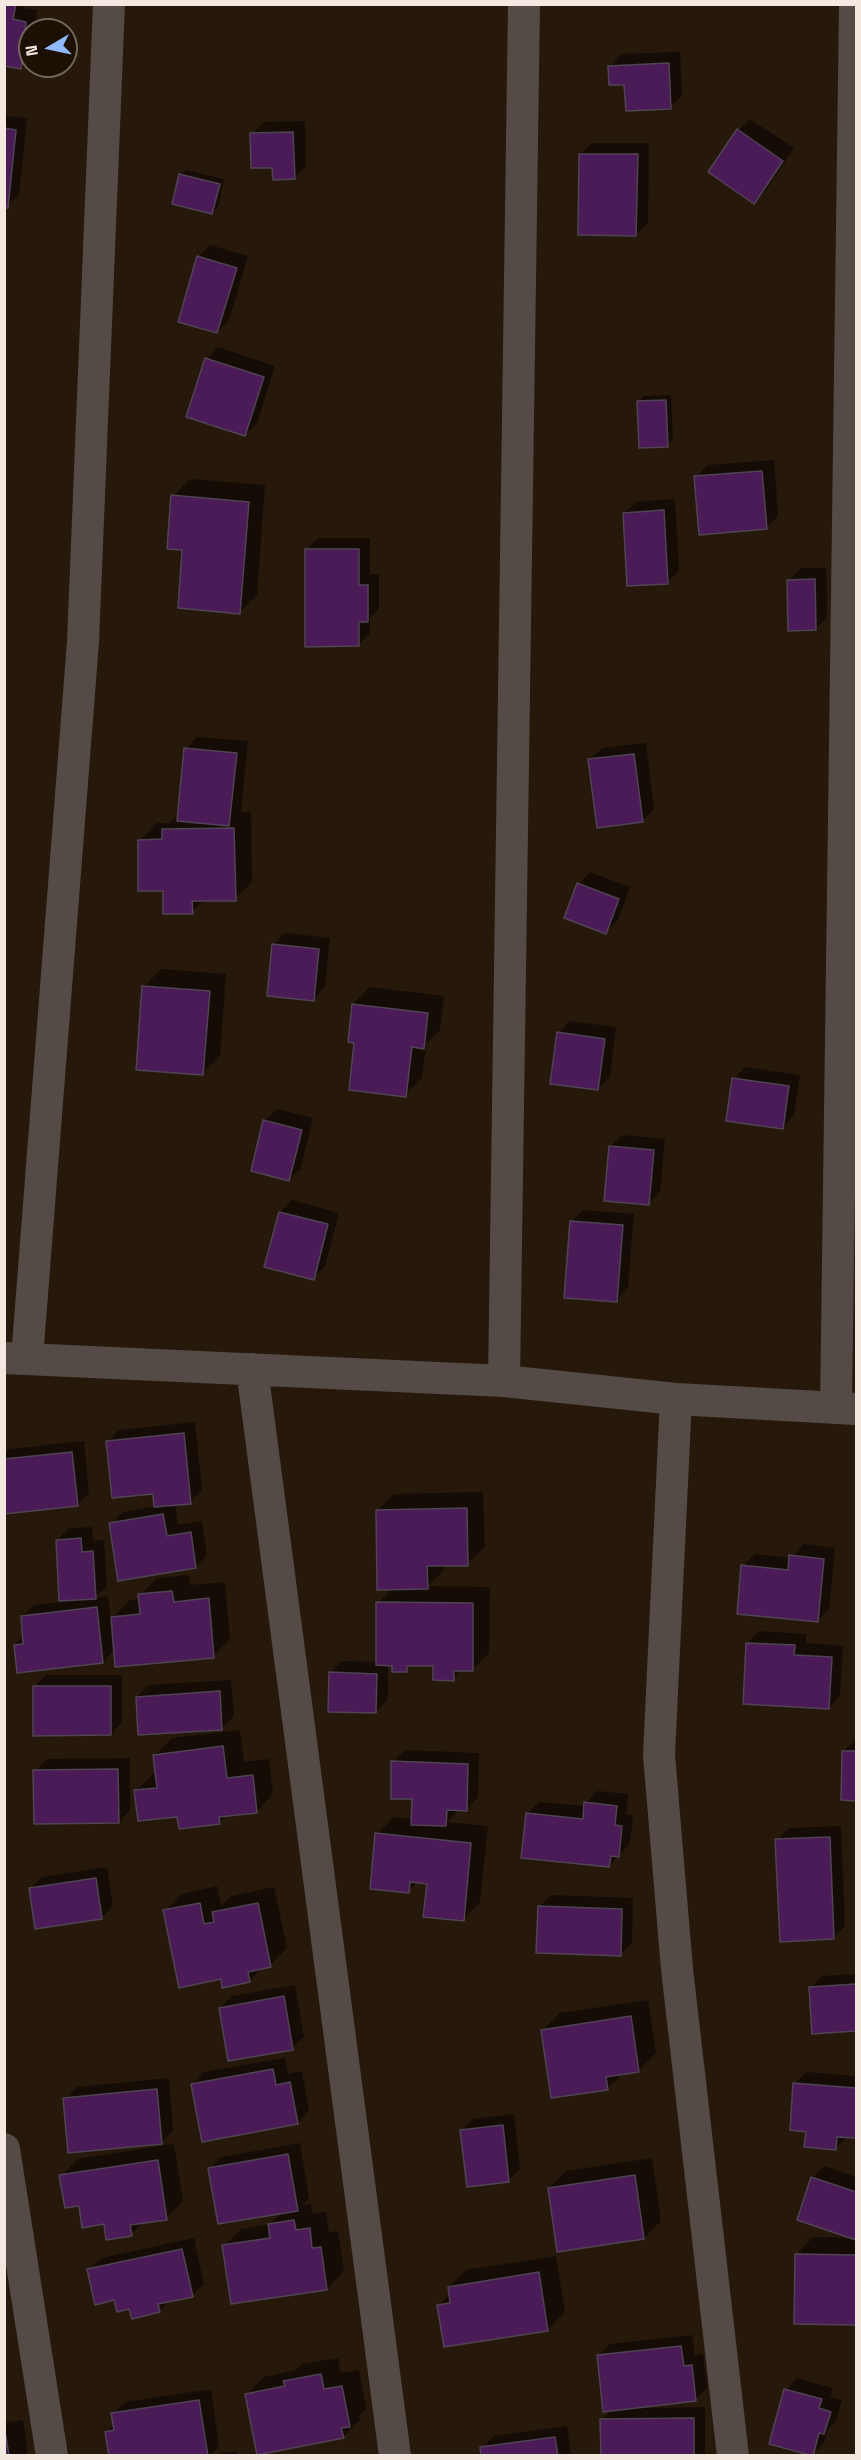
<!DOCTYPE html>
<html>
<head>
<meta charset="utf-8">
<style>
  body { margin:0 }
  #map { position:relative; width:861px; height:2460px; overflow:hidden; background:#26180b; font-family:"Space Grotesk",sans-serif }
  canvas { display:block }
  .frame { position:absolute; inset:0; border:6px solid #f3e9e1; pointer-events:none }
  .north { position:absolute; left:18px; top:18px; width:60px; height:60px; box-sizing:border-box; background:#1c0f04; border:2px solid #72665c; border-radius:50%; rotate:261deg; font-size:16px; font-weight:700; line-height:24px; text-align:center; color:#f3e9e1 }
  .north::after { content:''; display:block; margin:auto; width:21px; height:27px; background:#8fb8fd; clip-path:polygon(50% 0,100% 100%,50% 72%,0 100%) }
</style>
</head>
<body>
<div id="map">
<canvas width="861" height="2460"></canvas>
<div class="frame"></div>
<div class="north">N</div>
</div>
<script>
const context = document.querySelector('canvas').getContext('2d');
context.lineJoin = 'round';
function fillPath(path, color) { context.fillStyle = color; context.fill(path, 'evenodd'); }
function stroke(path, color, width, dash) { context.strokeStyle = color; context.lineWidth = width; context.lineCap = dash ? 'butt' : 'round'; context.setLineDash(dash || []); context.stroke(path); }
fillPath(new Path2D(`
  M 4,4 L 25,4 L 24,8 L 37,10 L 35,30 L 30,30 L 30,57 L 20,67 Z
  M 680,52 L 682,96 L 670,107 L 626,83 L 610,66 L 622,54 Z
  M 4,116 L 27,118 L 19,195 L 7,206 L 4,206 Z
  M 750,119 L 794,148 L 766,190 L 754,202 L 739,130 Z
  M 305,121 L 306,166 L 294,178 L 274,166 L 252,134 L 264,122 Z
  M 592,143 L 649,143 L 648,223 L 636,234 L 580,154 Z
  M 186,170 L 224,179 L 218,207 L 212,213 L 181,175 Z
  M 210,245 L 248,256 L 229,320 L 217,332 L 198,257 Z
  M 218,347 L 275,366 L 257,423 L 245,435 L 207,359 Z
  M 671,395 L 673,439 L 667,445 L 638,402 L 644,396 Z
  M 774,460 L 778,516 L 766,528 L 696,477 L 708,465 Z
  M 190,479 L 265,485 L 257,595 L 240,612 L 184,548 L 173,496 Z
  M 675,499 L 679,571 L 668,582 L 625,513 L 636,502 Z
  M 318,538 L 370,538 L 370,574 L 379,574 L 379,609 L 370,617 L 370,633 L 358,645 L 306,550 Z
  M 801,568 L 826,568 L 827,617 L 815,629 L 789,580 Z
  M 197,737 L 248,741 L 241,812 L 251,812 L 252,882 L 235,899 L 204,900 L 192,912 L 164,889 L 140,840 L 157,823 L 170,823 L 179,814 L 186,748 Z
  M 646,743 L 654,809 L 642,821 L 590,760 L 602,748 Z
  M 590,872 L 630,887 L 618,920 L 606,932 L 579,884 Z
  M 285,933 L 330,938 L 325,987 L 313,999 L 273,945 Z
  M 161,969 L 226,974 L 220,1056 L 203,1073 L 144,987 Z
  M 370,987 L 444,996 L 440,1030 L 426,1044 L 422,1078 L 405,1095 L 355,1042 L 353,1004 Z
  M 570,1021 L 616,1027 L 610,1077 L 598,1089 L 558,1033 Z
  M 745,1067 L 800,1075 L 794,1115 L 783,1127 L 734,1079 Z
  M 277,1109 L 313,1118 L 301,1168 L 289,1179 L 265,1121 Z
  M 622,1135 L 665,1139 L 660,1192 L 648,1204 L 610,1147 Z
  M 292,1200 L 339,1213 L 325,1266 L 313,1278 L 280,1212 Z
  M 583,1210 L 634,1214 L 628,1288 L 616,1300 L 571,1222 Z
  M 195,1422 L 202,1490 L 190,1502 L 175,1504 L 178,1525 L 202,1521 L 207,1555 L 196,1567 L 111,1524 L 123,1512 L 156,1506 L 154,1492 L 107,1442 L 119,1430 Z
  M 84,1441 L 89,1493 L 77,1505 L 4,1513 L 4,1454 L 9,1449 Z
  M 483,1492 L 485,1547 L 467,1564 L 444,1564 L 444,1570 L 428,1586 L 490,1587 L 489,1653 L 472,1670 L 463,1669 L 453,1679 L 434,1665 L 412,1665 L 406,1670 L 388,1664 L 388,1699 L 376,1711 L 330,1673 L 342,1661 L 378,1662 L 378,1603 L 393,1588 L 377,1511 L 394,1494 Z
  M 92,1527 L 93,1541 L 104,1540 L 107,1586 L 94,1598 L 108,1596 L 111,1619 L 130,1600 L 140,1599 L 140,1595 L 157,1578 L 189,1575 L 190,1585 L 225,1582 L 230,1639 L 213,1656 L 115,1649 L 103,1662 L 15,1645 L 24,1636 L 22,1616 L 34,1605 L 61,1602 L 57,1540 L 69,1528 Z
  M 803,1544 L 835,1548 L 829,1609 L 817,1621 L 743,1566 L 755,1554 L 791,1558 Z
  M 759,1631 L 806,1634 L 806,1643 L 843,1646 L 840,1696 L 829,1708 L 747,1643 Z
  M 46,1675 L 122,1675 L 122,1722 L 111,1734 L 35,1686 Z
  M 231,1680 L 234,1716 L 222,1728 L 137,1697 L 149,1685 Z
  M 240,1730 L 244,1762 L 269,1759 L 273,1794 L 256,1812 L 227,1815 L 219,1823 L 179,1815 L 136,1791 L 153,1774 L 157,1773 L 155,1755 L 172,1738 Z
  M 855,1740 L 856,1799 L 843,1799 L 843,1752 Z
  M 405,1750 L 479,1753 L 478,1797 L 466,1809 L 457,1809 L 457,1812 L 447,1822 L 488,1826 L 480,1902 L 463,1920 L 428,1882 L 418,1881 L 408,1891 L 377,1834 L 394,1817 L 412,1819 L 413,1797 L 393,1762 Z
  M 130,1758 L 130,1810 L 119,1822 L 35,1771 L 47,1759 Z
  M 597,1791 L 628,1794 L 626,1814 L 633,1815 L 630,1844 L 609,1865 L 527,1814 L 539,1802 L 585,1806 L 586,1803 Z
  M 841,1826 L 845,1926 L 833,1938 L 777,1840 L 789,1828 Z
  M 107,1867 L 113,1906 L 101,1918 L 30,1889 L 42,1877 Z
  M 217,1886 L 221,1906 L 231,1896 L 274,1887 L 287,1948 L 270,1965 L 263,1967 L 250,1980 L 165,1911 L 182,1894 Z
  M 551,1895 L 633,1898 L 632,1943 L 620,1955 L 540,1906 Z
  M 856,1974 L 856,2030 L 814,2033 L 810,1988 L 822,1976 Z
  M 295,1985 L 304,2037 L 292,2048 L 220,2008 L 232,1996 Z
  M 648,2000 L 656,2053 L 639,2070 L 623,2073 L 607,2089 L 543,2030 L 560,2013 Z
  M 285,2058 L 288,2074 L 302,2071 L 309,2111 L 297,2123 L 192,2084 L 204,2072 Z
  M 806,2072 L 856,2076 L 856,2136 L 848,2136 L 836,2148 L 807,2130 L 795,2084 Z
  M 169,2078 L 173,2130 L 162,2142 L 65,2099 L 77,2087 Z
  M 514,2114 L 520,2169 L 508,2181 L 461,2131 L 473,2119 Z
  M 300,2143 L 309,2198 L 302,2205 L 311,2204 L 312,2214 L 326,2212 L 329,2232 L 338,2231 L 344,2271 L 327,2289 L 224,2246 L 241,2229 L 270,2224 L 282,2212 L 210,2168 L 222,2157 Z
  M 174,2144 L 183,2201 L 166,2218 L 143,2222 L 131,2234 L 105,2223 L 80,2204 L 61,2176 L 78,2159 Z
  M 652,2158 L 661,2221 L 644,2238 L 549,2188 L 566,2171 Z
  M 824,2166 L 856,2177 L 856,2324 L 795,2323 L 796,2255 L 813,2237 L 855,2238 L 812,2178 Z
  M 194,2238 L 204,2284 L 192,2296 L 170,2300 L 159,2311 L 131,2307 L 116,2298 L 89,2270 L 101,2258 Z
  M 556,2256 L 565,2312 L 547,2330 L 438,2306 L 450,2294 L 449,2287 L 466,2270 Z
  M 692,2335 L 695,2355 L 703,2354 L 707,2388 L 695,2400 L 644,2405 L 644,2408 L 705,2407 L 705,2456 L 602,2456 L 602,2420 L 612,2409 L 598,2356 L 610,2344 Z
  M 338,2358 L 341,2373 L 359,2370 L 366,2408 L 359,2416 L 360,2420 L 343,2437 L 247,2394 L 264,2377 L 296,2370 L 302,2364 Z
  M 797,2378 L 833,2388 L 830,2397 L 842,2400 L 836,2421 L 828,2429 L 824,2443 L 812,2454 L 786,2390 Z
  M 211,2389 L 219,2447 L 211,2455 L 237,2451 L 237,2456 L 126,2456 L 106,2432 L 115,2424 L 113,2414 L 125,2402 Z
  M 23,2420 L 28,2451 L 23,2456 L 4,2456 L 4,2423 Z
  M 567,2426 L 571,2456 L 483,2456 L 482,2448 L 494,2436 Z
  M 369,2453 L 369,2456 L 345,2456 Z`), '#0007');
const building = new Path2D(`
  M 4,4 L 16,4 L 13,19 L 26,22 L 21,69 L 4,66 Z
  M 669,63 L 671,109 L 626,111 L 624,85 L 609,85 L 608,66 Z
  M 4,128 L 16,130 L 8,208 L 4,208 Z
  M 737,129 L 783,161 L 754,204 L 708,172 Z
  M 293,132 L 295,179 L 273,180 L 272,168 L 251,168 L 250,133 Z
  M 579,154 L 638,154 L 636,236 L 578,235 Z
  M 179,174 L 220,184 L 212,214 L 172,204 Z
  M 197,256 L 237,268 L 217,333 L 178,322 Z
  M 205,358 L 264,377 L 245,436 L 186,417 Z
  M 666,400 L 668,447 L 639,448 L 637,401 Z
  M 762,471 L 767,529 L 699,535 L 694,476 Z
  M 171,495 L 249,502 L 240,614 L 178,608 L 182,550 L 167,549 Z
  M 664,510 L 668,584 L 627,586 L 623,513 Z
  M 305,549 L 359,549 L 359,585 L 368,585 L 368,622 L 359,622 L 359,646 L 305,647 Z
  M 815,579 L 816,630 L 788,631 L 787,580 Z
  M 184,748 L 237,753 L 229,826 L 177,821 Z
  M 634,754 L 643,822 L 597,828 L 588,759 Z
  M 234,828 L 236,901 L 192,901 L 193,914 L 163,914 L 163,891 L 138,891 L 138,840 L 162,839 L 162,829 Z
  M 577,883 L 619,899 L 606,934 L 564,918 Z
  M 272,944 L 319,949 L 314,1001 L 267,996 Z
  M 142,986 L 210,991 L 203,1075 L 136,1070 Z
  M 352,1004 L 428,1013 L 424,1049 L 412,1047 L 406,1097 L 349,1090 L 354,1043 L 348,1042 Z
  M 557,1032 L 605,1039 L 598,1090 L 550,1084 Z
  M 732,1078 L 789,1086 L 783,1129 L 726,1121 Z
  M 263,1120 L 302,1130 L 289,1181 L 251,1171 Z
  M 609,1146 L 654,1150 L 649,1205 L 604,1201 Z
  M 279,1212 L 328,1224 L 314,1280 L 264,1267 Z
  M 570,1221 L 623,1225 L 617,1302 L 564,1298 Z
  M 184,1433 L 191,1504 L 154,1507 L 153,1494 L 112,1498 L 106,1441 Z
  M 72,1452 L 78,1506 L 4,1514 L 4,1459 Z
  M 467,1508 L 468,1566 L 427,1566 L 428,1589 L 377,1590 L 376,1510 Z
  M 163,1514 L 167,1536 L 191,1532 L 196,1568 L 118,1581 L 109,1523 Z
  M 81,1538 L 82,1552 L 93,1551 L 96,1599 L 59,1601 L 56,1540 Z
  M 789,1555 L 824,1559 L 818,1622 L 737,1614 L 741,1565 L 788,1570 Z
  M 172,1591 L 174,1602 L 209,1598 L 214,1658 L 115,1667 L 111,1617 L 140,1614 L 138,1594 Z
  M 376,1602 L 473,1603 L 473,1671 L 454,1671 L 454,1681 L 433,1680 L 433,1666 L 407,1666 L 407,1672 L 392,1672 L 392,1666 L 376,1665 Z
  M 97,1607 L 103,1663 L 17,1673 L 14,1645 L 23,1644 L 21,1616 Z
  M 746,1643 L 795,1645 L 794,1655 L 832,1657 L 829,1709 L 743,1704 Z
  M 329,1672 L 377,1674 L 376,1713 L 328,1712 Z
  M 33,1686 L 111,1686 L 111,1735 L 33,1736 Z
  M 220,1691 L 222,1730 L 138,1735 L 136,1697 Z
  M 223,1746 L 227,1778 L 253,1775 L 257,1813 L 219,1817 L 220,1824 L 179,1829 L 177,1817 L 138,1821 L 134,1790 L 157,1788 L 153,1755 Z
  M 842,1751 L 856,1751 L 856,1801 L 841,1800 Z
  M 391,1761 L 468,1764 L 467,1811 L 447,1810 L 446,1826 L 411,1825 L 412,1799 L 391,1799 Z
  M 118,1769 L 119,1823 L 34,1824 L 33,1770 Z
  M 584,1802 L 617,1806 L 615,1825 L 622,1826 L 619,1857 L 611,1856 L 609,1867 L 521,1858 L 526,1813 L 583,1819 Z
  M 375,1833 L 471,1843 L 464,1921 L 423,1917 L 427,1884 L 410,1882 L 409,1893 L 370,1889 Z
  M 830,1837 L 834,1939 L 780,1942 L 775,1839 Z
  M 96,1878 L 102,1919 L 35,1929 L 29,1888 Z
  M 200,1903 L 204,1924 L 214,1922 L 212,1912 L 258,1903 L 271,1967 L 248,1972 L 250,1982 L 222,1988 L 221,1979 L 179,1988 L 163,1910 Z
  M 538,1906 L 622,1909 L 621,1956 L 536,1953 Z
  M 856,1984 L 856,2031 L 812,2034 L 809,1987 Z
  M 284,1996 L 293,2050 L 228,2061 L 219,2008 Z
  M 631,2016 L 639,2072 L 606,2077 L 608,2090 L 551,2098 L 541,2030 Z
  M 273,2069 L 276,2085 L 290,2082 L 298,2124 L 202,2142 L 191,2084 Z
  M 793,2083 L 856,2088 L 856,2138 L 837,2137 L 836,2150 L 804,2147 L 806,2132 L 790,2130 Z
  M 157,2089 L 162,2144 L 68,2153 L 63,2098 Z
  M 503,2125 L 509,2182 L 467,2187 L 460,2130 Z
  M 288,2154 L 298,2211 L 218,2224 L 208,2168 Z
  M 158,2160 L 167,2220 L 130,2225 L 132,2236 L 106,2240 L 104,2224 L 82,2228 L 79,2206 L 65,2208 L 59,2175 Z
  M 635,2175 L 644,2239 L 557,2252 L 548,2188 Z
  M 811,2177 L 856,2192 L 856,2240 L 797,2220 Z
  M 294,2220 L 296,2230 L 310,2228 L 312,2248 L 321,2247 L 327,2290 L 231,2304 L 222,2245 L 270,2238 L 268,2224 Z
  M 182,2249 L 193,2297 L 158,2304 L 160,2312 L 132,2319 L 129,2309 L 117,2312 L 114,2300 L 95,2305 L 87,2269 Z
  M 795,2254 L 856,2255 L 856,2325 L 794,2324 Z
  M 539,2272 L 548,2331 L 444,2347 L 437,2305 L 450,2303 L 448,2287 Z
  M 681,2346 L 684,2366 L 692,2365 L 696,2401 L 603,2412 L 597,2355 Z
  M 321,2374 L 324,2389 L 342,2386 L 350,2427 L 341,2428 L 344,2438 L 257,2455 L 245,2394 L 285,2386 L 283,2381 Z
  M 784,2389 L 822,2399 L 819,2408 L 831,2412 L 824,2434 L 819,2433 L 813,2456 L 769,2444 Z
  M 199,2400 L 208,2456 L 109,2456 L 105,2432 L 114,2430 L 111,2413 Z
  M 694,2418 L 694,2456 L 601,2456 L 600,2419 Z
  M 4,2436 L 6,2436 L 9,2456 L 4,2456 Z
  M 555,2437 L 558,2456 L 481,2456 L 480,2447 Z`);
fillPath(building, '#4a1b56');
stroke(building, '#504454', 1.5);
stroke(new Path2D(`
  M 4,1358 L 504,1381 L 676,1399 L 856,1409
  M 27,1358 L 83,642 L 109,4
  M 252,1369 L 395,2456
  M 504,1381 L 524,4
  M 676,1399 L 659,1755 L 677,1969 L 733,2456
  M 836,1408 L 855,4
  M 4,2149 L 52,2456`), '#544b47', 32);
</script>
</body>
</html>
